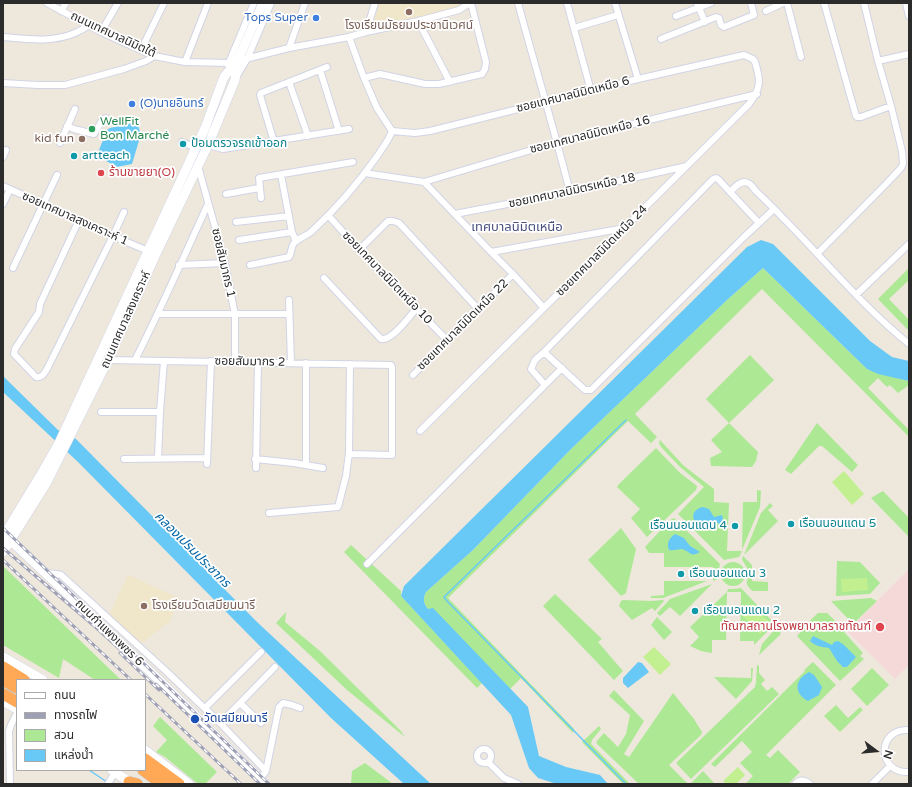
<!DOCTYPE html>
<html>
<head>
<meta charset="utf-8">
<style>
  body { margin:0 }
  #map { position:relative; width:912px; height:787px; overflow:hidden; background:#eee7dc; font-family:"Varela Round","Noto Sans Thai",sans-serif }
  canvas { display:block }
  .frame { position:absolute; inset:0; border:4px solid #2b2b2b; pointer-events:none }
  .legend { position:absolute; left:16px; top:679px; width:130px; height:92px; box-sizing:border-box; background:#fff; border:1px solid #aaa; margin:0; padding:5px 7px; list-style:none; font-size:12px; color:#2b2b2b }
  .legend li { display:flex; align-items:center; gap:8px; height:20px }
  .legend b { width:20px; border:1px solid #aaa }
  .north { position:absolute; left:856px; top:731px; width:40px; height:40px; -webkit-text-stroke:3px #fff; paint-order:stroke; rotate:106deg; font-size:11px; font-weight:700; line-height:16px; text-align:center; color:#2b2b2b }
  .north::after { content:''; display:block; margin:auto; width:14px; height:18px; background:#2b2b2b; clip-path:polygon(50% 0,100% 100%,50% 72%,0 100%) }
</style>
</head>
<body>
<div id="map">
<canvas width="912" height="787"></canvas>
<div class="frame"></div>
<ul class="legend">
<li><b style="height:5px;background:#fff"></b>ถนน</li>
<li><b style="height:5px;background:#9ea1b6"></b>ทางรถไฟ</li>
<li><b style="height:11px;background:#ade895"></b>สวน</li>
<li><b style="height:11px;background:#68c9f6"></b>แหล่งน้ำ</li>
</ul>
<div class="north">N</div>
</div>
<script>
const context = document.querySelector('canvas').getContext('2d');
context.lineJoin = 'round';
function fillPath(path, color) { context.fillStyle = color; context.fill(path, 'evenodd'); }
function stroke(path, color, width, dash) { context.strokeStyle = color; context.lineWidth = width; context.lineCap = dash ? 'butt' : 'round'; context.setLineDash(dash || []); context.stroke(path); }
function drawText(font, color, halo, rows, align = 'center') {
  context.font = font + ' "Varela Round","Noto Sans Thai",sans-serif'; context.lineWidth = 3.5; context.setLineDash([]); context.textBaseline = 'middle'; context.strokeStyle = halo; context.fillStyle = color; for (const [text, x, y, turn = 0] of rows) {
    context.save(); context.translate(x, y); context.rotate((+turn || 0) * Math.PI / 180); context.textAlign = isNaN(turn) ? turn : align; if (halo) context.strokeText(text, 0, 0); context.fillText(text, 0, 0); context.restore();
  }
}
fillPath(new Path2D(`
  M 379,3 L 464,3 L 457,8 L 428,16 L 371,24 Z
  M 128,575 L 179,598 L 170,621 L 140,645 L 109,615 Z`), '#f0e6ca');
fillPath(new Path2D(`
  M 909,569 L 909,665 L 895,679 L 847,631 Z`), '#f5d9d9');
fillPath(new Path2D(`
  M 763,268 L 867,369 L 909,381 L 909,385 L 898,393 L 890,385 L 887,387 L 878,378 L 868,388 L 909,430 L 909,437 L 762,289 L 635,414 L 657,437 L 651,443 L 628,421 L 448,598 L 574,729 L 573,733 L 521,678 L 510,689 L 433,609 L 428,609 C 423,603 423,598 426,592 L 473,550 L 570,450 L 727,300 Z
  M 909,268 L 909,280 L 889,299 L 909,320 L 909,331 L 878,299 Z
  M 750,355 L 774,380 L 729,423 L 758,452 L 756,461 L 752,467 L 711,466 L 710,458 L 722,452 L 711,440 L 729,423 L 706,399 Z
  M 817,423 L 858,465 L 852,472 L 822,446 L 819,446 L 791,474 L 785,470 Z
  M 660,440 L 684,466 L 714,489 L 714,502 L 729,503 L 727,551 L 742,551 L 739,557 L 724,560 L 678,514 L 704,487 L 680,467 L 661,447 L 659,443 Z
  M 656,448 L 679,472 L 697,486 L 696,490 L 647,537 L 631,518 L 640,509 L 617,487 L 619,484 Z
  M 757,490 L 761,491 L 760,507 L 742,550 L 743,502 L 757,502 Z
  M 883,491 L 909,518 L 909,537 L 871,498 Z
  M 770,503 L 773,506 L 768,510 L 778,521 L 744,555 L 761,513 Z
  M 674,518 L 720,564 L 717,579 L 713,581 L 713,567 L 664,567 L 664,553 L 649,553 L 645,547 L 670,520 Z
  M 621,528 L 636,549 L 626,593 L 621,596 L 588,560 Z
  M 351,545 L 401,591 L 401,596 L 482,683 L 477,688 L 344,552 Z
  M 743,556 L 752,565 L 752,581 L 768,582 L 768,591 L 753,591 C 741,582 751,580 748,570 C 747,566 743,563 742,559 Z
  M 837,561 L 860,562 L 880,583 L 870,594 L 836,596 Z
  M721 574a12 12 0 1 1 24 0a12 12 0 1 1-24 0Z
  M 3,566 L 121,680 L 95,680 L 63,659 L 59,678 L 3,645 Z
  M 664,581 L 707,581 L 663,598 L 651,598 L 651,596 L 664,595 Z
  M 712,584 L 680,616 L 670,607 L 660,616 L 657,613 L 670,599 Z
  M 741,588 L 775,624 L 754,645 L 754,641 L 740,641 L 741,592 L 727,592 L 726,640 L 712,640 L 712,653 L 701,651 L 690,646 L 699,637 L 690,627 L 727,592 L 728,589 L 734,589 Z
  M 555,594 L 602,639 L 598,642 L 623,671 L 614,680 L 543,606 Z
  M 871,598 L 877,601 L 853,624 L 831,601 Z
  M 623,600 L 651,601 L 663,600 L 664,601 L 655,611 L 652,608 L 632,620 L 619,606 L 621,601 Z
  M 286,612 L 285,622 L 320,651 L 400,730 L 405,737 L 347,690 L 276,623 Z
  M 818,613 L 827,613 L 845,630 L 844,632 L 863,653 L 860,656 L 864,659 L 840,681 L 797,636 L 802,630 L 801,629 Z
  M 657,617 L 672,632 L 664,640 L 651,625 Z
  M 779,625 L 783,629 L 780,632 L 781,634 L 759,655 L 762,644 Z
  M 813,662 L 836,685 L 766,755 L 770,758 L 778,750 L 800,772 L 788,784 L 745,784 L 753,776 L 740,763 L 752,752 L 742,741 L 715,767 L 711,764 L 805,671 L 804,670 Z
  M 757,665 L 759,666 L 759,673 L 765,680 L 761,684 L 767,691 L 772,687 L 779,694 L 691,779 L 676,763 L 755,687 L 756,682 Z
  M 751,668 L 753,668 L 752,681 L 736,699 L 714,677 L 751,678 Z
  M 872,668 L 889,685 L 867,706 L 851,689 Z
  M 614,690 L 644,721 L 624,754 L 629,757 L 673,693 L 694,719 L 702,732 L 701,735 L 669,765 L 687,783 L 686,784 L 639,784 L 597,744 L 596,742 L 604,733 L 618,747 L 626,734 L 630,715 L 609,696 Z
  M 836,705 L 848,718 L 860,707 L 863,710 L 840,732 L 824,716 Z
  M 160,717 L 217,772 L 205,784 L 198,784 L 165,757 L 156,752 L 167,740 L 153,726 Z
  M 599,726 L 601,729 L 592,740 L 591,744 L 630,784 L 623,784 L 582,742 Z
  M 365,763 L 393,784 L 351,784 L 352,771 Z
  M 703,771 L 715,784 L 690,784 Z`), '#ade895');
fillPath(new Path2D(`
  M 844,471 L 864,494 L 852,505 L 832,482 Z
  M 867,578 L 868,590 L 842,592 L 841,579 Z
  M 752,605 L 771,624 L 760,634 L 742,615 Z
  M 654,647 L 671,664 L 660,675 L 643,657 Z
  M 738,767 L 745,775 L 736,784 L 726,784 L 723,781 Z`), '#c2f090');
fillPath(new Path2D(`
  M 133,123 L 138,126 L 141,134 L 132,164 L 116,167 C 107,160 104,163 99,150 L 103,140 L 103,132 L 110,128 Z
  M 761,240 L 773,244 L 870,341 L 892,357 L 909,361 L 909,381 L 878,374 L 867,369 L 763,268 L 727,300 L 570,450 L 473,550 L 426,592 C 423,598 423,603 428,609 L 433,608 L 528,707 L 539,756 L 566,767 L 600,775 L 608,784 L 557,784 L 538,778 L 529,768 L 511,715 L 401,596 L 404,586 L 747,247 Z
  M 3,376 L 58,430 L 76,439 L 257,622 L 431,784 L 404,784 L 331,718 L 78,462 L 3,392 Z
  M 703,507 L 709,509 L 714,517 L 722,515 L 723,519 L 721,525 L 714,521 C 706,525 702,525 694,520 C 691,513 697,508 703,507 Z
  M 675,534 L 684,538 L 690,546 L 700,552 C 690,558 690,551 682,549 C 678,549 673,551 669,550 C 666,542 670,538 675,534 Z
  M 813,636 L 832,645 L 834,642 L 838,641 L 844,645 L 856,657 L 847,667 L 843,667 L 837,661 L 829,648 C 822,647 815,646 810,641 Z
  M 638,662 L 642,663 L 649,672 L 628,688 L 623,683 L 623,678 Z
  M 809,672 L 814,675 L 822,687 L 819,695 L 808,701 C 793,693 795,679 809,672 Z`), '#68c9f6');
stroke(new Path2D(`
  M 626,420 L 444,597 L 447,601 L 626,784
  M 89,770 L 107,782`), '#68c9f6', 1.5);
const street = new Path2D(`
  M 47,3 L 101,32 L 154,56 L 185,62 L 229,63 L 289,48 L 349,37 L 366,32 L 418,21 L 459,10 L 470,3
  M 518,3 C 535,66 554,129 570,192
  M 567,3 L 591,91
  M 615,3 L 638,79
  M 697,3 L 705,22
  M 787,3 L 801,57
  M 824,3 L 856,116 L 857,117 L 861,117 L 891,106
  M 906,3 L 909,16
  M 61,11 L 66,3
  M 766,11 L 783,3
  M 676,16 L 711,3
  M 418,21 L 450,82
  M 574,28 L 618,15
  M 101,32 L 118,3
  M 366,32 L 375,3
  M 3,37 C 27,39 52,43 75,33 C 80,31 85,28 89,25
  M 661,39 L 716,17 L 719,18 L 721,25 L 724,27 L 754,15 L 751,3
  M 289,48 L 305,3
  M 141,50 L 164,3
  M 878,61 L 909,54
  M 185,62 L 208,3
  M 228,65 L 254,3
  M 320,70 L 339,131
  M 238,74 L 247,59 L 271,3
  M 364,78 L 380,74 L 425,84 L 439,84 L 482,74 L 485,69 L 486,62 L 471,3
  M 289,82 L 308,136
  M 3,83 L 38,85 L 65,85 L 124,69 L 146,61 L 154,56
  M 67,126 L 74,129 L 94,134 L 103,119 L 106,118
  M 392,131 L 415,133 L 430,131 L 638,79 L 744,55 L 753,59 L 755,62 C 761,81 761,88 749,104 L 420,431
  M 182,142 L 196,148
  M 274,142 L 260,95 L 261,93 L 327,67
  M 60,143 L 75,109
  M 208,145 L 223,149 L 349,129
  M 3,157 L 6,150
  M 198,166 L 225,263 L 235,315 L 235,362
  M 365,173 L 424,182 L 491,252 L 513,274 L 544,308
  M 281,175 L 292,232 L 296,241
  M 424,182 L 558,142 L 757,94
  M 3,186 L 113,236 L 148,251
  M 730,192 L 759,223
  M 226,194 L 259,188
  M 261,198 L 259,178 L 353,162
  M 3,204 L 10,189
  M 774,209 L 744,237 L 591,390 L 585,390 L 544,352 L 713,179 L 716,178 L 719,180 L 730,192 C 734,188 741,179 748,183 C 751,184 754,189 756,191 C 765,200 774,208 782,217 C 824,259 863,307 909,344
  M 455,214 L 570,192 L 687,166
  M 328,215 L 359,250 L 447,340
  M 79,220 L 40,304 L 39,312 L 15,349 L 14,354 L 36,377 C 42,378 44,374 47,369 L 113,236 L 124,212
  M 236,222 L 289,216
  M 239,240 L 292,232
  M 359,250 L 388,221 L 393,221 L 399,223 L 479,310
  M 491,252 L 625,228
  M 818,253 L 886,184 L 901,168 L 903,164 L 902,151 L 891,106 L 878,61 L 864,3
  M 179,265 L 225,263
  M 250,265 L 289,257 C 292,253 290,248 294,243 C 297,239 306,236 311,232 C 336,209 359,182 378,155 C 383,147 389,140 392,131 L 377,108 L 364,78 L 349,37
  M 13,268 L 57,175
  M 324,278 L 381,339 C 392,341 409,317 416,309
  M 857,294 L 909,244
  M 289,300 L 291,363
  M 158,314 L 289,314
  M 544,352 L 535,360 L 531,369 L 545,385
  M 108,360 L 391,365 L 392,367 L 392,455 L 351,454 L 349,453
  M 135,360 C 161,309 184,256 208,204
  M 413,375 L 513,274
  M 101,412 L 160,412
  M 158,458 L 160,412 L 164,361
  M 124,459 L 207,458
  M 255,459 L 294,463 L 323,468
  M 207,464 L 211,361
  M 306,465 L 306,363
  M 256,468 L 258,362
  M 269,513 L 338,507 L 346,476 L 349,453 L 350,364
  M 367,564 L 562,368
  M 46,573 L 57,574 L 61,575 L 167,672 L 220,723
  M 240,703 L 275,667
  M 205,708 L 261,652
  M 261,723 L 240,703 L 220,723 L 266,771
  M 909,730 C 876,728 877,774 909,772
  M477 756a7 7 0 1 1 14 0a7 7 0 1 1-14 0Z
  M 488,762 L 504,778 L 518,784
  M 260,779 L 266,771 L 279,707 L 283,703 L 292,705 L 300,708
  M 10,784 L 9,731 L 11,725 L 17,713
  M 108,784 L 115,772
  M 795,784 C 800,779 805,780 810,784
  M 872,784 L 890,766`);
const secondary = new Path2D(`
  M 3,537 L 43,471 L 59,443 L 181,180 L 205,128 L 224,77 L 237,61
  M 7,537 L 159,680 L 265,784
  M 3,552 L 47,482 L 108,360 L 156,254 L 208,145 L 235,80 L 238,60 L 263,3
  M 3,657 L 43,680
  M 3,701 L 17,709
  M 145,750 L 189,784
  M 112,770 L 132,784`);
const highway = new Path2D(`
  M 3,667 L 24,680
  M 3,680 L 17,688
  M 3,694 L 17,702
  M 145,759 L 179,784
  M 143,770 L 162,784
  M 129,782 L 137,784`);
stroke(street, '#d1d4e5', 8);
stroke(secondary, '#d1d4e5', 10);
stroke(highway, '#c8c8c8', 12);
stroke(street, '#fff', 6);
stroke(secondary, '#fff', 9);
stroke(highway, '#ffa856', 11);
const rail = new Path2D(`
  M 3,528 L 269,784
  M 3,548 L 93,625 L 126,655
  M 3,560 L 131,680
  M 120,653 L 159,690
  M 156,684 L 260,784
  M 145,694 L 241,784`);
stroke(rail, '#9ea1b6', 3);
stroke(rail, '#fff', 1.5, [4.5]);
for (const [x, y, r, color] of [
  [409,12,4,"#8d6e63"],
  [316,18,4,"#3f7fe0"],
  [132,104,4,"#3f7fe0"],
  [92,129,4,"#2e9e5b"],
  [82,139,4,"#8d6e63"],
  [183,144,4,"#0f9aa8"],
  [74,156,4,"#0f9aa8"],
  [101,173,4,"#e0444e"],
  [791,524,4,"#0f9aa8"],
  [735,526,4,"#0f9aa8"],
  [681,574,4,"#0f9aa8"],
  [144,606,4,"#8d6e63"],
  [695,611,4,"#0f9aa8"],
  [880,627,5,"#e0444e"],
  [195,719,5,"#1a4fb4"]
]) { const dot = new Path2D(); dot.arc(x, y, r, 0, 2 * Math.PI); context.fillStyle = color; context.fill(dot); stroke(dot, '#fff', 1.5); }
drawText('12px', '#366cbe', '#fff', [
  ["Tops Super",308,18],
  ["(O)นายอินทร์",140,104,"left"]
], 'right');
drawText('12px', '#785e54', '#fff', [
  ["โรงเรียนมัธยมประชานิเวศน์",409,26],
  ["kid fun",74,139,"right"],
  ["โรงเรียนวัดเสมียนนารี",152,606,"left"]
]);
drawText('12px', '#2b2b2b', '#fff', [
  ["ถนนเทศบาลนิมิตใต้",113,35,25],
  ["ซอยเทศบาลนิมิตเหนือ 6",573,95,-14],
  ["ซอยเทศบาลนิมิตเหนือ 16",590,135,-14],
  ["ซอยเทศบาลนิมิตรเหนือ 18",572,191,-12],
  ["ซอยเทศบาลสงเคราะห์ 1",75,219,24],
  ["ซอยเทศบาลนิมิตเหนือ 24",602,251,-45],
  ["ซอยสัมมากร 1",223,263,77],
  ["ซอยเทศบาลนิมิตเหนือ 10",387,278,46],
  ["ถนนเทศบาลสงเคราะห์",126,320,-66],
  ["ซอยเทศบาลนิมิตเหนือ 22",463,325,-45],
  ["ซอยสัมมากร 2",250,362,1],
  ["ถนนกำแพงเพชร 6",109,633,44]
]);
drawText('12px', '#27864d', '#fff', [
  ["WellFit",100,122],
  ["Bon Marché",100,136]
], 'left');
drawText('12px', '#0d838f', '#fff', [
  ["ป้อมตรวจรถเข้าออก",191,144],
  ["artteach",82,156],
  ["เรือนนอนแดน 5",799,524],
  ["เรือนนอนแดน 4",727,526,"right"],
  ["เรือนนอนแดน 3",689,574],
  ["เรือนนอนแดน 2",703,611]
], 'left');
drawText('12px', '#be3a42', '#fff', [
  ["ร้านขายยา(O)",109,173],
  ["ทัณฑสถานโรงพยาบาลราชทัณฑ์",871,627,"right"]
], 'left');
drawText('12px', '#164399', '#fff', [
  ["วัดเสมียนนารี",204,719]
], 'left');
drawText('13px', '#484f7f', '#fff', [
  ["เทศบาลนิมิตเหนือ",517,228]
]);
drawText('italic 13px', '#0566a5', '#fff', [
  ["คลองเปรมประชากร",192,550,45]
]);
</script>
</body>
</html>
